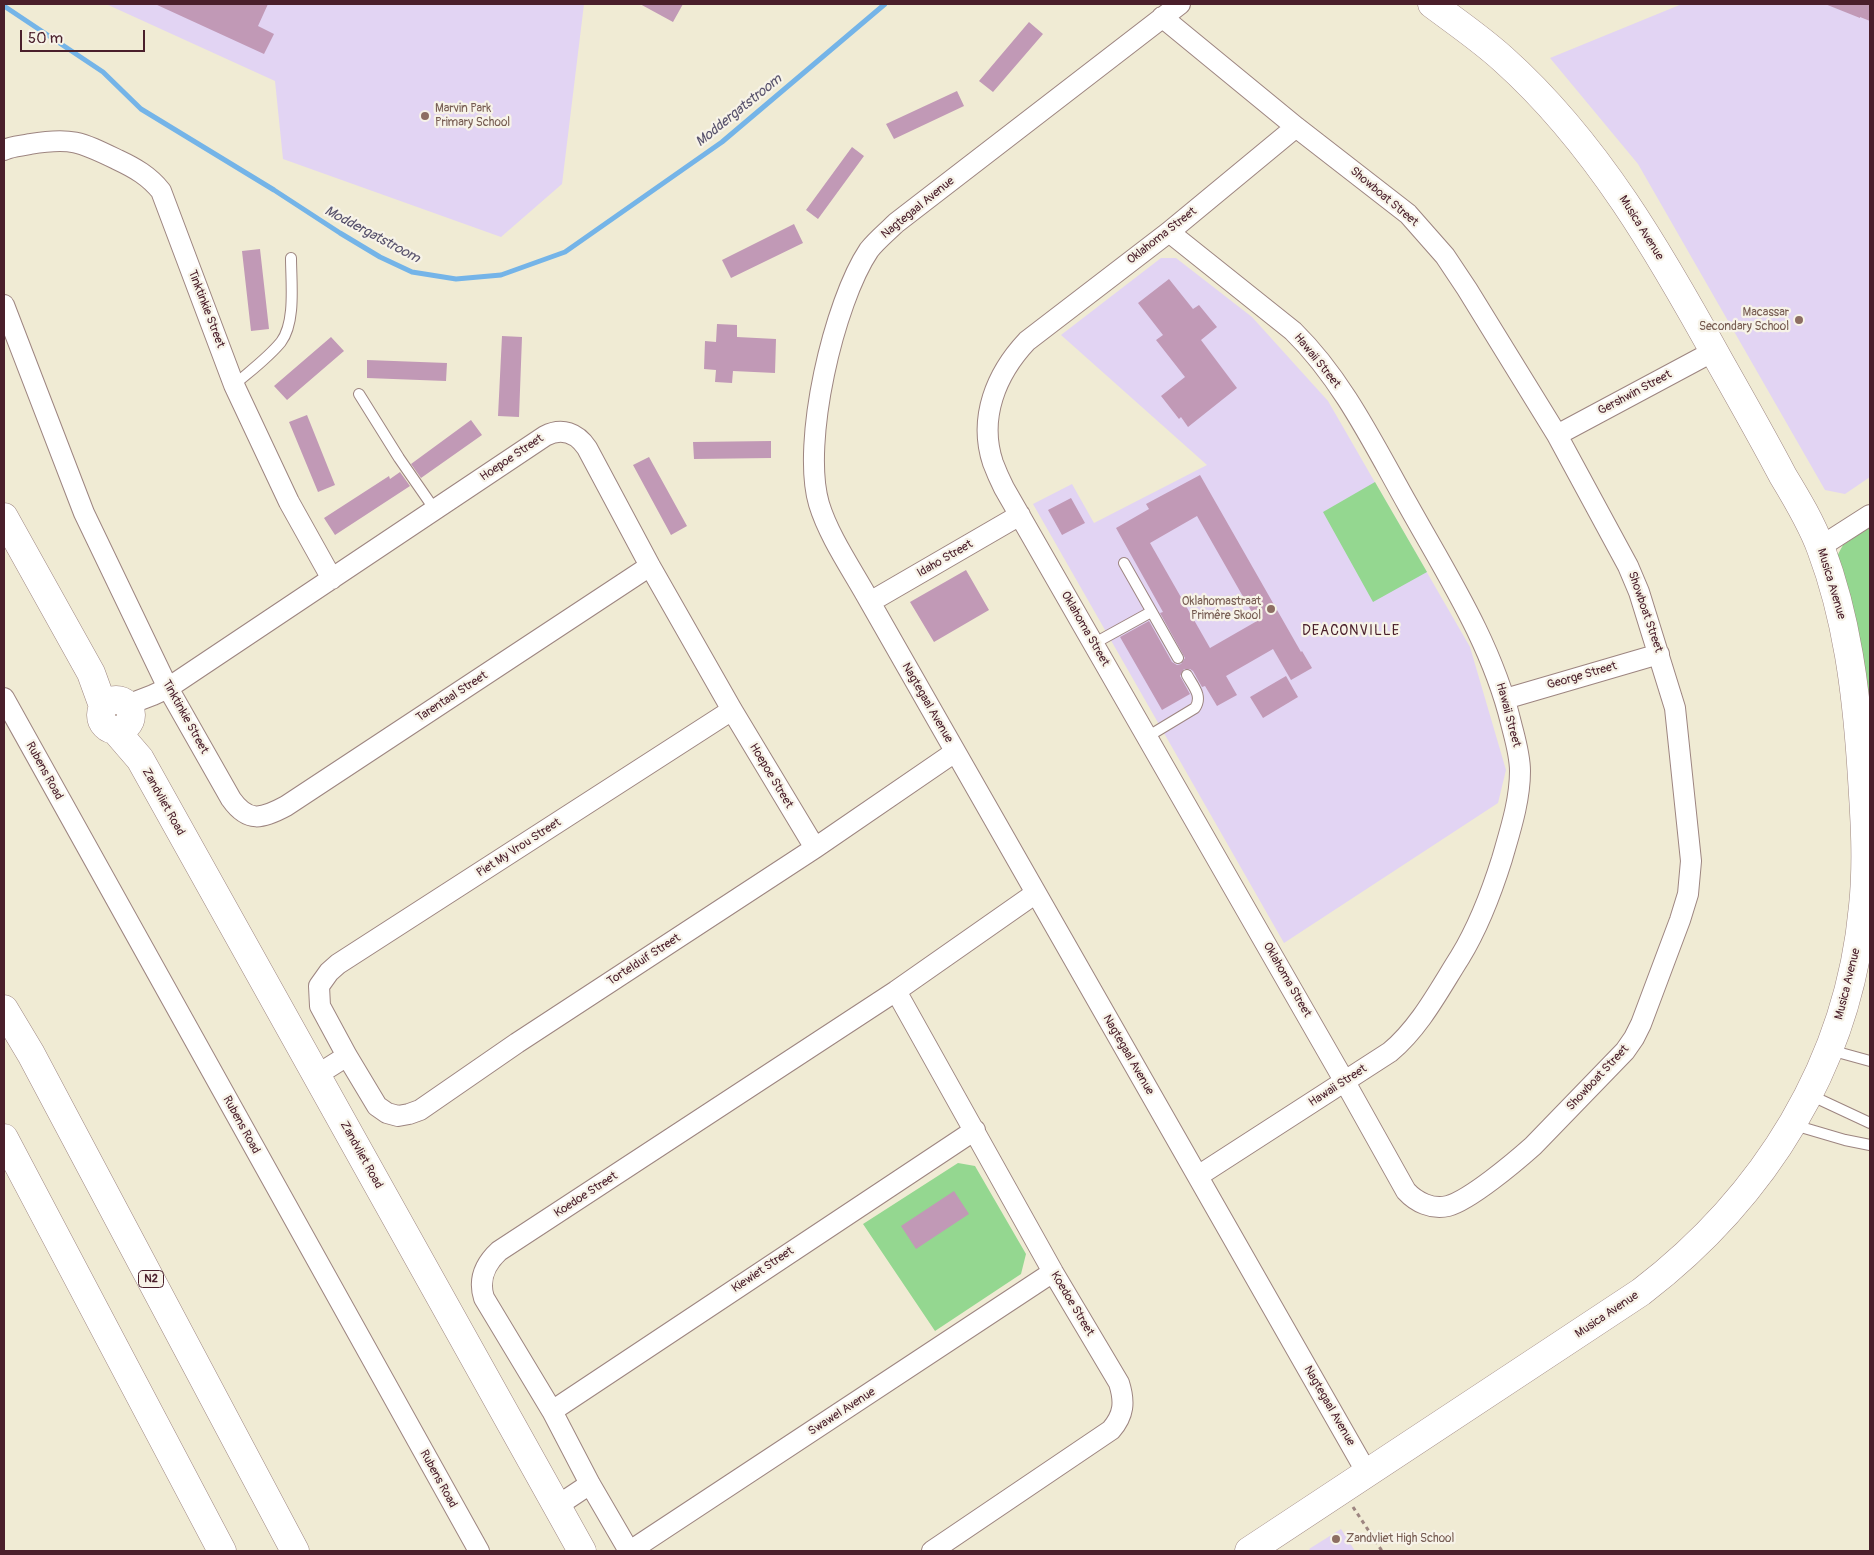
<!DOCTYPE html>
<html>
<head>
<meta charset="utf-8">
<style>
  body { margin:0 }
  #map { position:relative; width:1874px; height:1555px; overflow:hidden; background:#f0ebd4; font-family:Pangolin,sans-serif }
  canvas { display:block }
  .frame { position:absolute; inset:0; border:5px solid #4a1f2b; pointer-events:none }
  .scale { position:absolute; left:20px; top:30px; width:125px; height:22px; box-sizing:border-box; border:2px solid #4a1f2b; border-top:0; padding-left:6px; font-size:15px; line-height:18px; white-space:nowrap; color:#4a1f2b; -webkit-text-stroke:4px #f7f3e8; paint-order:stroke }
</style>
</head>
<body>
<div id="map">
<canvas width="1874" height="1555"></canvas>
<div class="frame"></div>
<div class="scale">50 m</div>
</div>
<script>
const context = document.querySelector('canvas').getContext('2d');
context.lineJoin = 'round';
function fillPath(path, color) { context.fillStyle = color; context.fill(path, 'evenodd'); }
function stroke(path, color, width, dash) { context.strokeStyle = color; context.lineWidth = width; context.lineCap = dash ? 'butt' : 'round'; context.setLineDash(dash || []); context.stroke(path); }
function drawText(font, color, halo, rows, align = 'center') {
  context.font = font + ' Pangolin,sans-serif'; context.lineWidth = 4.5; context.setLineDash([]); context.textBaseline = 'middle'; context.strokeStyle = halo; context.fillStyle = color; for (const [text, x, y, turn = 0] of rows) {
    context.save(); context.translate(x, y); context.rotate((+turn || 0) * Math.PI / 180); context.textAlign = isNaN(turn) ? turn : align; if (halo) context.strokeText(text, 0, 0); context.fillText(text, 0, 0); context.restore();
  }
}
fillPath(new Path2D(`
  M 106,4 L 584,4 L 562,184 L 501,237 L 283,159 L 275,81 Z
  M 1682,4 L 1870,4 L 1870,477 L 1845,494 L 1825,490 L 1638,164 L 1550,58 Z
  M 1161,258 L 1176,258 L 1252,317 L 1328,401 L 1470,647 L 1506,770 L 1498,803 L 1284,943 L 1033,504 L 1072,484 L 1094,523 L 1207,465 L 1061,335 Z
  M 1341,1529 L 1355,1551 L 1311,1551 L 1309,1549 Z`), '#e2d4f3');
fillPath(new Path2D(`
  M 1375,482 L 1427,572 L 1373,602 L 1323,512 Z
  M 1870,527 L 1870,694 L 1868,692 L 1836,558 L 1843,545 Z
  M 958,1163 L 975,1166 L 1026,1254 L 1021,1274 L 935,1331 L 863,1224 Z`), '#94d790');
stroke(new Path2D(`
  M 4,6 L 103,72 L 141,109 L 274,190 L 340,233 L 380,257 L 412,272 L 456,279 L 501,275 L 565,252 L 722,142 L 885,4`), '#74b4e8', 5);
fillPath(new Path2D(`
  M 155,4 L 268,4 L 258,26 L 274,34 L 264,54 Z
  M 640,4 L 683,4 L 673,22 Z
  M 1825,4 L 1870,4 L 1870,21 L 1860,17 L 1860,18 Z
  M 1029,22 L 1043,34 L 993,92 L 979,81 Z
  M 957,91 L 964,106 L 894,139 L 886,124 Z
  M 852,147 L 864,156 L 818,219 L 806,210 Z
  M 794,224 L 803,243 L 731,278 L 722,260 Z
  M 260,249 L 269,329 L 251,331 L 242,251 Z
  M 1169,279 L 1193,309 L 1199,305 L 1217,327 L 1201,340 L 1237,388 L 1188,427 L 1181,417 L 1179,419 L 1161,396 L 1185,377 L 1156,340 L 1163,335 L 1138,303 Z
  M 717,324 L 737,325 L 737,337 L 776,339 L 775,373 L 733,371 L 732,383 L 715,382 L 716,370 L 704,369 L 705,341 L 716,342 Z
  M 502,336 L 522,337 L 519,417 L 498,416 Z
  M 331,337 L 344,351 L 287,400 L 274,386 Z
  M 367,360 L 447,363 L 446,381 L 367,378 Z
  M 307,415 L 335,485 L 318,492 L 289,422 Z
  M 471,420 L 482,435 L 421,478 L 411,464 Z
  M 771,441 L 771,458 L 694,459 L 693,442 Z
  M 649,457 L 687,526 L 671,535 L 633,465 Z
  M 400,472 L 410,486 L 335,535 L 324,518 L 389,476 L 390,479 Z
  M 1200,475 L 1301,652 L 1302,651 L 1312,668 L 1291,680 L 1273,649 L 1226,676 L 1237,695 L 1217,706 L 1205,686 L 1202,687 L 1193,671 L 1190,669 L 1184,669 L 1180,676 L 1190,694 L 1162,710 L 1120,637 L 1149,621 L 1172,662 L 1177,665 L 1181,664 L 1185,658 L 1160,613 L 1163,612 L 1116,528 L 1149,509 L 1146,504 ZM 1197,516 L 1257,621 L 1210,648 L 1150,543 Z
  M 1071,498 L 1085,523 L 1062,535 L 1048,510 Z
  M 966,570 L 989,610 L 934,642 L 910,602 Z
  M 1286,676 L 1298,697 L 1263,718 L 1250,697 Z
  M 954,1191 L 969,1214 L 916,1249 L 901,1226 Z`), '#c199b6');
const lane = new Path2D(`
  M 234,385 C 250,371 268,358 281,342 C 296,322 291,282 291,258
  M 359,394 L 399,458 L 435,510
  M 1124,563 L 1178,658
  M 1093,644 L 1151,612
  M 1147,737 L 1195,708 C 1203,696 1193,686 1187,675
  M 1830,1050 L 1870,1061
  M 1810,1095 L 1870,1123
  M 1794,1125 L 1845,1140 L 1870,1145`);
const street = new Path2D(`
  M 1180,4 L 896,223 C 887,232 877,240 869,250 C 834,302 801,443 819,504 C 829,537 853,571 870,602 L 1367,1473
  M 1162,17 L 1296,127 L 1408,214 L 1445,256 L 1467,289 L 1557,435 L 1628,566 L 1639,592 L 1675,708 L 1691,861 L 1688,894 L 1680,920 L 1641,1024 L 1634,1038 L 1625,1051 L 1533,1146 C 1515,1162 1470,1200 1448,1206 C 1432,1210 1416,1202 1406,1191 L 1345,1082 L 1004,488 C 1000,480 996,471 993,463 C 978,418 996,374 1027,341 L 1169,232 L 1296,127
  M 4,150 C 12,146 21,146 30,144 C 72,137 81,142 118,160 C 135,168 149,176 161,191 L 234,385 L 289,502 L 332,579
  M 1169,232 L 1293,331 C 1343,380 1374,445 1408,505 C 1447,575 1492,644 1511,723 C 1515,739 1520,755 1520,771 C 1520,801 1510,831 1502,859 C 1491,894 1479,926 1460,957 C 1439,990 1420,1027 1390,1052 L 1198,1176
  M 4,305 L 84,513 L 168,688 L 231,799 C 248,823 262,819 286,806 L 650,566
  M 1557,435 L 1714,351
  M 1820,547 L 1870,515
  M 870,602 L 1020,515
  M 4,698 L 479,1551
  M 1505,699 L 1659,654
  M 127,705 L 153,695 L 168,688 L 545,436 C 562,427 577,433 587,448 L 650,566 L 732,710 L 815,848
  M 732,710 L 338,964 L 329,972 L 319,986 L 320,1006 L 347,1056 L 377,1106 L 387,1113 L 398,1116 L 409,1114 L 420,1110 L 517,1043 L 815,848 L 955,752
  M 896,991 L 1053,1272 L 1119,1383 C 1125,1402 1124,1415 1111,1430 L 932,1551
  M 317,1075 L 347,1056
  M 552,1411 L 975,1130
  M 557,1506 L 590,1484
  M 629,1551 L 590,1484 L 552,1411 L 484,1298 C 478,1279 485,1264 499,1251 L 896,991 L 1036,893
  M 630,1551 L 1053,1272`);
const secondary = new Path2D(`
  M 4,517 L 91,673 L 103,706
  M101 715a15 15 0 1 1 30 0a15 15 0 1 1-30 0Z
  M 115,730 L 140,759 L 582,1551
  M 1249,1551 L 1641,1292 C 1765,1197 1849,1063 1863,906 C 1868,859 1864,810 1861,763 C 1856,691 1847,618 1821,549 C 1812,524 1797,499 1783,476 C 1763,438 1742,401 1721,364 C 1661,255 1597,143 1503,59 C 1481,39 1456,22 1432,4`);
const highway = new Path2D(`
  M 4,1009 L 31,1054 L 295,1551
  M 4,1138 L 222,1551`);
stroke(lane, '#9d8580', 12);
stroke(street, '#9d8580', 22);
stroke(secondary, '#9d8580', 29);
stroke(highway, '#9d8580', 29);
stroke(new Path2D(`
  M 1353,1507 L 1382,1551`), '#9d8580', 3, [4, 4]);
stroke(lane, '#fff', 10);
stroke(street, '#fff', 20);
stroke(secondary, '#fff', 28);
stroke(highway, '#fff', 28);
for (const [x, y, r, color] of [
  [425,116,5,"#8d6e63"],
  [1799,320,5,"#8d6e63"],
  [1271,609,5,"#8d6e63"],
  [1336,1539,5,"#8d6e63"]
]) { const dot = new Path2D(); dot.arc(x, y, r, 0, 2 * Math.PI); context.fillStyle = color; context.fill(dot); stroke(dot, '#f7f3e8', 2); }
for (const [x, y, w] of [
  [151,1279,25]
]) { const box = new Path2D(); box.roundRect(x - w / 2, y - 8.5, w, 17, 4); context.fillStyle = '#f7f3e8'; context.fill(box); stroke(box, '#4a1f2b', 1); }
drawText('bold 11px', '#4a1f2b', null, [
  ["N2",151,1279]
]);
drawText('12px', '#785e54', '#f7f3e8', [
  ["Marvin Park",435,109],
  ["Primary School",435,123],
  ["Macassar",1789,313,"right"],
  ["Secondary School",1789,327,"right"],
  ["Oklahomastraat",1261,602,"right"],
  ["Primêre Skool",1261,616,"right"],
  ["Zandvliet High School",1346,1539]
], 'left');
drawText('12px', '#4a1f2b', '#f7f3e8', [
  ["Showboat Street",1384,197,40],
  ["Nagtegaal Avenue",918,208,-39],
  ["Musica Avenue",1641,228,58],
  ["Oklahoma Street",1162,236,-38],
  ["Tinktinkie Street",206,309,69],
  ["Hawaii Street",1317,361,51],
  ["Gershwin Street",1635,393,-28],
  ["Hoepoe Street",512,458,-34],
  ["Idaho Street",945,559,-30],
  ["Musica Avenue",1831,584,73],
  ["Showboat Street",1645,612,71],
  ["Oklahoma Street",1085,629,60],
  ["George Street",1582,676,-16],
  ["Tarentaal Street",452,697,-33],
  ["Nagtegaal Avenue",927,703,60],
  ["Hawaii Street",1508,715,75],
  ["Tinktinkie Street",185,717,61],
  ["Rubens Road",44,771,61],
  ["Hoepoe Street",771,776,59],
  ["Zandvliet Road",163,802,61],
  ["Piet My Vrou Street",519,848,-33],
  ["Tortelduif Street",644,960,-33],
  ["Oklahoma Street",1287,980,60],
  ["Musica Avenue",1848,984,-76],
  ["Nagtegaal Avenue",1128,1055,60],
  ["Showboat Street",1598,1078,-47],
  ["Hawaii Street",1338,1086,-33],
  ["Rubens Road",241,1125,61],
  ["Zandvliet Road",361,1155,61],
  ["Koedoe Street",586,1195,-33],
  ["Kiewiet Street",763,1270,-34],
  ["Koedoe Street",1072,1304,59],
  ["Musica Avenue",1607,1315,-34],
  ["Nagtegaal Avenue",1329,1406,60],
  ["Swawel Avenue",842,1412,-33],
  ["Rubens Road",438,1479,61]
]);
drawText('italic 14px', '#59536d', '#f7f3e8', [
  ["Moddergatstroom",739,111,-39],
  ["Moddergatstroom",372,235,28]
]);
context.letterSpacing = '1px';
drawText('14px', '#4a1f2b', '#f7f3e8', [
  ["DEACONVILLE",1351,631]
]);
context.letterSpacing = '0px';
</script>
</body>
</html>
